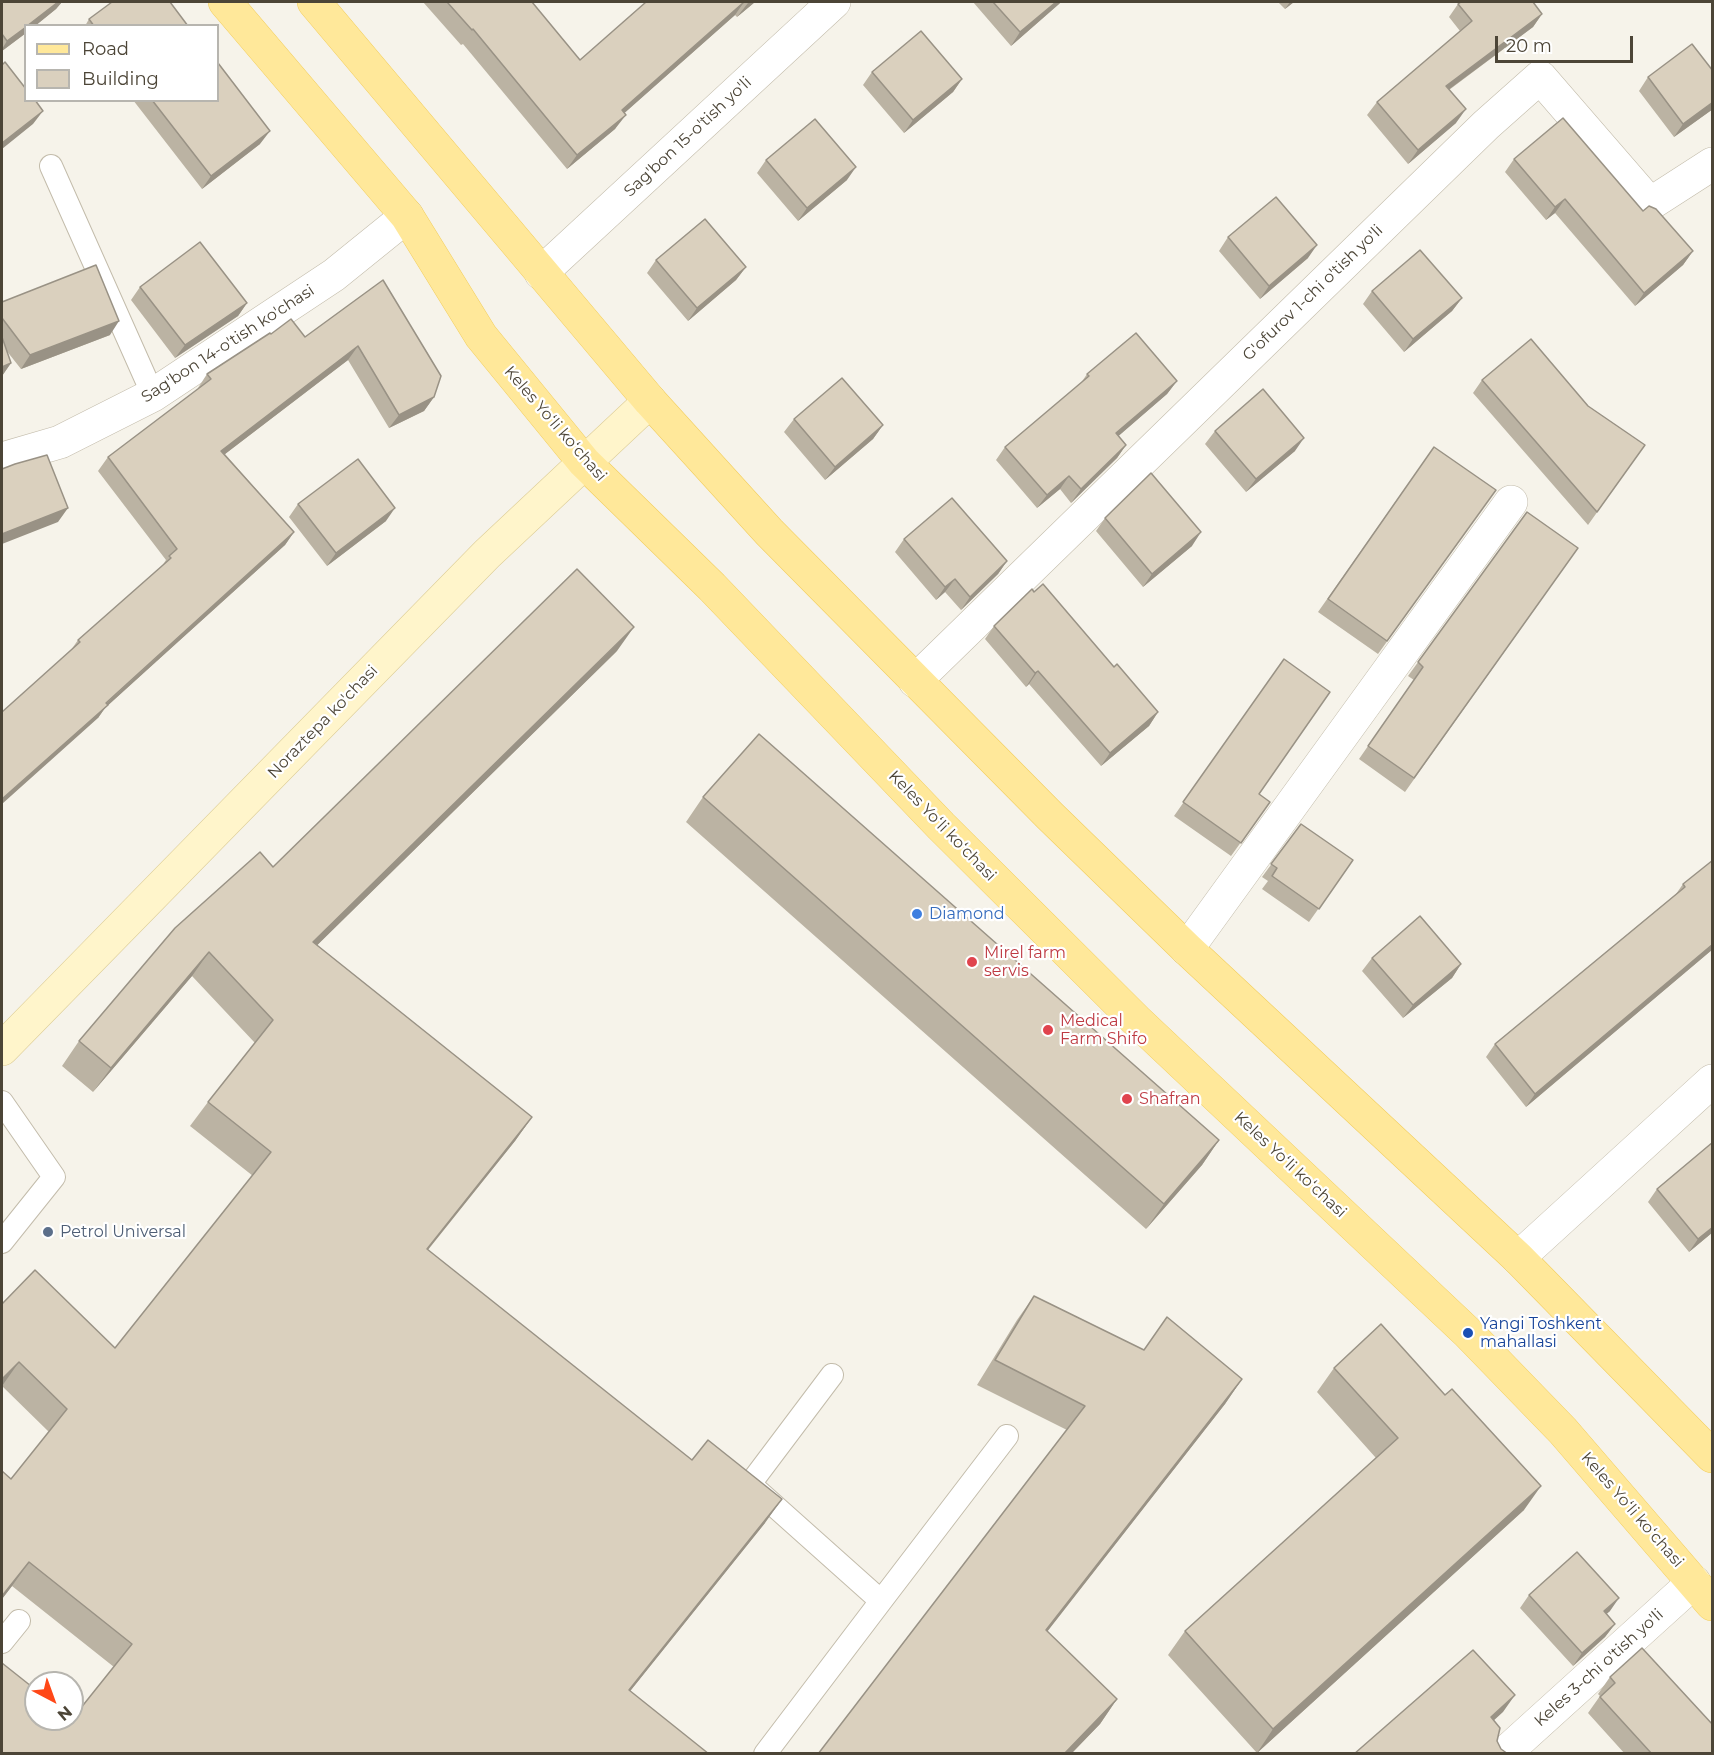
<!DOCTYPE html>
<html>
<head>
<meta charset="utf-8">
<style>
  body { margin:0 }
  #map { position:relative; width:1714px; height:1755px; overflow:hidden; background:#f6f3ea; font-family:Montserrat,sans-serif }
  canvas { display:block }
  .frame { position:absolute; inset:0; border:3px solid #4c4537; pointer-events:none }
  .legend { position:absolute; left:24px; top:24px; width:195px; height:78px; box-sizing:border-box; background:#fff; border:2px solid #b7b5af; margin:0; padding:8px 10px; list-style:none; font-size:18px; color:#4c4537 }
  .legend li { display:flex; align-items:center; gap:12px; height:30px }
  .legend b { width:30px; border:2px solid #b7b5af }
  .north { position:absolute; left:24px; top:1671px; width:60px; height:60px; box-sizing:border-box; background:#fff; border:2px solid #b7b5af; border-radius:50%; rotate:139deg; font-size:16px; font-weight:700; line-height:24px; text-align:center; color:#4c4537 }
  .north::after { content:''; display:block; margin:auto; width:21px; height:27px; background:#ff4818; clip-path:polygon(50% 0,100% 100%,50% 72%,0 100%) }
  .scale { position:absolute; left:1495px; top:36px; width:138px; height:27px; box-sizing:border-box; border:3px solid #4c4537; border-top:0; padding-left:8px; font-size:18px; line-height:21px; white-space:nowrap; color:#4c4537; -webkit-text-stroke:4px #fff; paint-order:stroke }
</style>
</head>
<body>
<div id="map">
<canvas width="1714" height="1755"></canvas>
<div class="frame"></div>
<ul class="legend">
<li><b style="height:8px;background:#ffe89a"></b>Road</li>
<li><b style="height:16px;background:#dad0be"></b>Building</li>
</ul>
<div class="north">N</div>
<div class="scale">20 m</div>
</div>
<script>
const context = document.querySelector('canvas').getContext('2d');
context.lineJoin = 'round';
function stroke(path, color, width, dash) { context.strokeStyle = color; context.lineWidth = width; context.lineCap = dash ? 'butt' : 'round'; context.setLineDash(dash || []); context.stroke(path); }
function fillPath(path, color) { context.fillStyle = color; context.fill(path, 'evenodd'); }
function drawText(font, color, halo, rows, align = 'center') {
  context.font = font + ' Montserrat,sans-serif'; context.lineWidth = 4.5; context.setLineDash([]); context.textBaseline = 'middle'; context.strokeStyle = halo; context.fillStyle = color; for (const [text, x, y, turn = 0] of rows) {
    context.save(); context.translate(x, y); context.rotate((+turn || 0) * Math.PI / 180); context.textAlign = isNaN(turn) ? turn : align; if (halo) context.strokeText(text, 0, 0); context.fillText(text, 0, 0); context.restore();
  }
}
const service = new Path2D(`
  M 51,166 L 153,395
  M 2,1102 L 54,1177 L 2,1242
  M 832,1375 L 750,1484 L 881,1601 L 1007,1436
  M 2,1642 L 19,1621
  M 765,1754 L 881,1601`);
const minor = new Path2D(`
  M 541,273 L 834,2
  M 2,459 L 60,442 L 153,395 L 334,275 L 407,216
  M 915,681 L 1486,125 L 1540,77 L 1650,204 L 1712,164
  M 1187,949 L 1511,502
  M 1518,1258 L 1712,1081
  M 1504,1754 L 1694,1582`);
const secondary = new Path2D(`
  M 2,1049 L 487,554 L 650,401`);
const primary = new Path2D(`
  M 225,2 L 407,216 L 481,336 L 584,462 L 712,587 L 941,826 L 1136,1020 L 1468,1333 L 1563,1431 L 1712,1604
  M 314,2 L 650,401 L 769,532 L 1050,816 L 1187,949 L 1518,1258 L 1712,1456`);
stroke(service, '#c3bcab', 24);
stroke(minor, '#c3bcab', 34);
stroke(secondary, '#dccc95', 34);
stroke(primary, '#f2cd5d', 34);
stroke(service, '#fff', 22);
stroke(minor, '#fff', 33);
stroke(secondary, '#fff5cb', 33);
stroke(primary, '#ffe89a', 33);
fillPath(new Path2D(`
  M 2,2 L 62,2 L 56,9 L 35,26 L 26,26 L 26,33 L 2,51 Z
  M 423,2 L 532,2 L 580,60 L 646,2 L 755,2 L 737,17 L 735,15 L 624,113 L 615,129 L 567,169 L 463,44 L 461,45 Z
  M 973,2 L 1061,2 L 1059,4 L 1011,46 Z
  M 1278,2 L 1294,2 L 1285,9 Z
  M 1458,4 L 1542,14 L 1533,27 L 1449,90 L 1456,123 L 1408,164 L 1367,115 L 1377,102 L 1460,31 L 1449,17 Z
  M 89,19 L 188,26 L 85,26 Z
  M 872,72 L 962,79 L 953,92 L 904,133 L 863,85 Z
  M 1648,77 L 1713,109 L 1674,137 L 1639,91 Z
  M 133,100 L 218,100 L 260,144 L 202,189 Z
  M 1514,159 L 1643,211 L 1693,251 L 1683,265 L 1635,306 L 1555,213 L 1546,220 L 1505,172 Z
  M 766,160 L 847,180 L 798,221 L 757,173 Z
  M 1228,237 L 1308,258 L 1260,299 L 1219,251 Z
  M 656,260 L 746,267 L 736,280 L 688,321 L 647,273 Z
  M 383,280 L 434,397 L 424,411 L 389,428 L 348,360 L 225,454 L 294,532 L 285,545 L 105,708 L 98,718 L 71,650 L 78,640 L 162,566 L 166,560 L 98,471 L 108,457 L 199,388 L 198,388 L 207,374 L 271,334 L 305,337 Z
  M 140,287 L 247,303 L 238,316 L 175,358 L 131,300 Z
  M 1372,291 L 1462,298 L 1452,311 L 1404,352 L 1363,304 Z
  M 2,302 L 110,335 L 21,369 L 6,350 L 11,363 L 2,376 Z
  M 1087,374 L 1177,381 L 1167,394 L 1118,436 L 1126,445 L 1117,458 L 1071,503 L 1060,489 L 1037,508 L 996,460 L 1005,447 L 1081,383 Z
  M 1482,380 L 1588,406 L 1645,445 L 1588,525 L 1473,393 Z
  M 794,419 L 883,425 L 873,439 L 825,480 L 784,432 Z
  M 1215,431 L 1295,451 L 1246,492 L 1205,444 Z
  M 1434,447 L 1496,490 L 1378,654 L 1318,612 Z
  M 298,504 L 386,521 L 327,566 L 289,517 Z
  M 1527,512 L 1578,548 L 1405,792 L 1359,759 L 1414,680 L 1408,676 Z
  M 1105,518 L 1192,546 L 1143,587 L 1096,531 Z
  M 904,539 L 1007,561 L 998,574 L 961,610 L 945,592 L 936,600 L 895,552 Z
  M 994,626 L 1114,667 L 1158,712 L 1149,726 L 1101,766 L 1029,684 L 1026,687 L 985,639 Z
  M 617,651 L 317,945 L 532,1117 L 515,1141 L 428,1250 L 765,1523 L 630,1691 L 72,1719 L 114,1667 L 12,1586 L 2,1599 L 2,1471 L 11,1479 L 49,1432 L 2,1386 L 2,1304 L 115,1348 L 253,1176 L 190,1126 L 208,1102 L 255,1043 L 192,976 L 93,1092 L 62,1066 L 79,1041 L 273,867 Z
  M 1284,659 L 1259,794 L 1270,802 L 1231,856 L 1174,816 Z
  M 703,797 L 1219,1140 L 1202,1165 L 1146,1229 L 686,822 Z
  M 1301,824 L 1353,860 L 1309,922 L 1262,889 L 1268,881 L 1262,877 Z
  M 1713,860 L 1713,949 L 1526,1107 L 1486,1057 L 1495,1044 L 1676,894 L 1683,884 Z
  M 1372,958 L 1461,964 L 1452,978 L 1403,1018 L 1362,971 Z
  M 1713,1142 L 1713,1232 L 1689,1252 L 1648,1202 L 1657,1189 Z
  M 1034,1296 L 1144,1350 L 1242,1379 L 1225,1404 L 1047,1631 L 1117,1699 L 1100,1724 L 1071,1754 L 818,1754 L 1067,1430 L 977,1385 L 1017,1320 Z
  M 1334,1368 L 1524,1510 L 1257,1753 L 1168,1655 L 1185,1631 L 1376,1458 L 1317,1392 Z
  M 1529,1595 L 1610,1611 L 1606,1614 L 1615,1624 L 1605,1637 L 1573,1666 L 1520,1608 Z
  M 1610,1677 L 1713,1754 L 1625,1754 L 1588,1713 L 1600,1696 L 1598,1694 Z`), '#bbb3a3');
fillPath(new Path2D(`
  M 58,2 L 62,2 L 56,9 L 35,26 L 27,26 Z
  M 744,2 L 735,15 L 611,125 L 622,110 Z
  M 749,2 L 755,2 L 737,17 L 748,3 Z
  M 1056,2 L 1061,2 L 1059,4 L 1011,46 L 1020,32 Z
  M 1290,2 L 1294,2 L 1285,9 Z
  M 1542,14 L 1533,27 L 1436,99 L 1446,86 Z
  M 26,27 L 26,33 L 2,51 L 2,49 L 7,41 Z
  M 962,79 L 953,92 L 904,133 L 913,120 Z
  M 1713,102 L 1713,109 L 1674,137 L 1683,124 Z
  M 1466,109 L 1456,123 L 1408,164 L 1418,150 Z
  M 43,111 L 33,124 L 2,149 L 2,143 Z
  M 626,115 L 615,129 L 567,169 L 577,155 Z
  M 270,131 L 260,144 L 202,189 L 211,176 Z
  M 856,167 L 847,180 L 798,221 L 807,208 Z
  M 1565,199 L 1555,213 L 1546,220 L 1555,207 Z
  M 1317,245 L 1308,258 L 1260,299 L 1269,286 Z
  M 1693,251 L 1683,265 L 1635,306 L 1644,293 Z
  M 746,267 L 736,280 L 688,321 L 697,308 Z
  M 1462,298 L 1452,311 L 1404,352 L 1413,339 Z
  M 247,303 L 238,316 L 175,358 L 185,345 Z
  M 119,321 L 110,335 L 21,369 L 30,355 Z
  M 358,346 L 348,360 L 212,464 L 221,451 Z
  M 11,363 L 2,376 L 2,367 Z
  M 1177,381 L 1167,394 L 1107,446 L 1116,433 Z
  M 434,397 L 424,411 L 389,428 L 399,415 Z
  M 883,425 L 873,439 L 825,480 L 835,467 Z
  M 1304,438 L 1295,451 L 1246,492 L 1256,479 Z
  M 1126,445 L 1117,458 L 1071,503 L 1081,489 Z
  M 1069,476 L 1060,489 L 1037,508 L 1047,495 Z
  M 68,508 L 58,522 L 2,544 L 2,534 Z
  M 395,508 L 386,521 L 327,566 L 336,553 Z
  M 294,532 L 285,545 L 105,708 L 98,718 L 2,804 L 2,799 Z
  M 1201,532 L 1192,546 L 1143,587 L 1152,574 Z
  M 1007,561 L 998,574 L 961,610 L 970,597 Z
  M 955,579 L 945,592 L 936,600 L 945,587 Z
  M 634,627 L 617,651 L 295,967 L 313,942 Z
  M 1038,671 L 1029,684 L 1026,687 L 1035,673 Z
  M 1158,712 L 1149,726 L 1101,766 L 1110,753 Z
  M 1713,944 L 1713,949 L 1526,1107 L 1535,1094 Z
  M 209,952 L 192,976 L 93,1092 L 111,1068 Z
  M 1461,964 L 1452,978 L 1403,1018 L 1413,1005 Z
  M 532,1117 L 515,1141 L 409,1273 L 427,1249 Z
  M 1219,1140 L 1202,1165 L 1146,1229 L 1164,1204 Z
  M 1713,1227 L 1713,1232 L 1689,1252 L 1698,1239 Z
  M 19,1362 L 2,1386 L 2,1379 Z
  M 1242,1379 L 1225,1404 L 1029,1655 L 1046,1630 Z
  M 1541,1486 L 1524,1510 L 1257,1753 L 1273,1729 Z
  M 782,1499 L 765,1523 L 611,1715 L 629,1690 Z
  M 29,1562 L 12,1586 L 2,1599 L 2,1596 Z
  M 1619,1598 L 1610,1611 L 1594,1625 L 1604,1611 Z
  M 1615,1624 L 1605,1637 L 1573,1666 L 1582,1653 Z
  M 1515,1695 L 1503,1712 L 1479,1734 L 1491,1717 Z
  M 1117,1699 L 1100,1724 L 1071,1754 L 1064,1754 Z`), '#999285');
const building = new Path2D(`
  M 2,2 L 58,2 L 27,26 L 26,26 L 26,27 L 7,41 L 2,34 Z
  M 112,2 L 170,2 L 188,26 L 94,26 L 89,19 Z
  M 447,2 L 532,2 L 580,60 L 646,2 L 744,2 L 622,110 L 626,115 L 577,155 L 473,29 L 472,30 Z
  M 993,2 L 1056,2 L 1020,32 Z
  M 1461,2 L 1533,2 L 1542,14 L 1446,86 L 1466,109 L 1418,150 L 1377,102 L 1472,21 L 1458,4 Z
  M 921,31 L 962,79 L 913,120 L 872,72 Z
  M 1692,44 L 1713,71 L 1713,102 L 1683,124 L 1648,77 Z
  M 5,62 L 26,89 L 26,100 L 35,100 L 43,111 L 2,143 L 2,65 Z
  M 218,63 L 270,131 L 211,176 L 152,100 L 218,100 Z
  M 1563,118 L 1643,211 L 1649,206 L 1656,209 L 1693,251 L 1644,293 L 1565,199 L 1555,207 L 1514,159 Z
  M 815,119 L 856,167 L 807,208 L 766,160 Z
  M 1276,197 L 1317,245 L 1269,286 L 1228,237 Z
  M 705,219 L 746,267 L 697,308 L 656,260 Z
  M 200,242 L 247,303 L 185,345 L 140,287 Z
  M 1420,250 L 1462,298 L 1413,339 L 1372,291 Z
  M 96,265 L 119,321 L 30,355 L 2,318 L 2,302 Z
  M 383,280 L 441,376 L 434,397 L 399,415 L 358,346 L 221,451 L 294,532 L 106,703 L 108,705 L 2,799 L 2,712 L 80,642 L 78,640 L 171,558 L 169,556 L 177,549 L 108,457 L 211,379 L 207,374 L 270,333 L 271,334 L 291,319 L 305,337 Z
  M 1136,333 L 1177,381 L 1116,433 L 1126,445 L 1081,489 L 1069,476 L 1047,495 L 1005,447 L 1089,376 L 1087,374 Z
  M 2,337 L 11,363 L 2,367 Z
  M 1531,339 L 1588,406 L 1645,445 L 1597,512 L 1482,380 Z
  M 842,378 L 883,425 L 835,467 L 794,419 Z
  M 1263,389 L 1304,438 L 1256,479 L 1215,431 Z
  M 1434,447 L 1496,490 L 1387,641 L 1328,599 Z
  M 47,455 L 68,508 L 2,534 L 2,469 L 15,464 Z
  M 358,459 L 395,508 L 336,553 L 298,504 Z
  M 1151,473 L 1201,532 L 1152,574 L 1105,518 Z
  M 952,498 L 1007,561 L 970,597 L 955,579 L 945,587 L 904,539 Z
  M 1527,512 L 1578,548 L 1414,778 L 1368,746 L 1423,667 L 1418,662 Z
  M 577,569 L 634,627 L 313,942 L 532,1117 L 427,1249 L 692,1460 L 708,1440 L 782,1499 L 629,1690 L 709,1754 L 2,1754 L 2,1663 L 36,1690 L 36,1719 L 72,1719 L 132,1644 L 29,1562 L 2,1596 L 2,1471 L 11,1479 L 67,1409 L 19,1362 L 2,1379 L 2,1304 L 35,1270 L 115,1348 L 271,1152 L 208,1102 L 273,1020 L 209,952 L 111,1068 L 79,1041 L 175,928 L 260,852 L 273,867 Z
  M 1043,584 L 1114,667 L 1117,664 L 1158,712 L 1110,753 L 1038,671 L 1035,673 L 994,626 L 1032,589 L 1034,592 Z
  M 1284,659 L 1330,692 L 1259,794 L 1270,802 L 1241,843 L 1183,802 Z
  M 759,734 L 1219,1140 L 1164,1204 L 703,797 Z
  M 1301,824 L 1353,860 L 1319,909 L 1272,876 L 1277,868 L 1271,864 Z
  M 1713,860 L 1713,944 L 1535,1094 L 1495,1044 L 1685,887 L 1683,884 Z
  M 1420,916 L 1461,964 L 1413,1005 L 1372,958 Z
  M 1713,1142 L 1713,1227 L 1698,1239 L 1657,1189 Z
  M 1034,1296 L 1144,1350 L 1167,1317 L 1242,1379 L 1046,1630 L 1117,1699 L 1064,1754 L 818,1754 L 1085,1406 L 995,1360 Z
  M 1381,1324 L 1445,1395 L 1452,1389 L 1541,1486 L 1273,1729 L 1185,1631 L 1398,1438 L 1334,1368 Z
  M 1577,1552 L 1619,1598 L 1604,1611 L 1615,1624 L 1582,1653 L 1529,1595 Z
  M 1642,1648 L 1713,1725 L 1713,1754 L 1652,1754 L 1600,1697 L 1615,1683 L 1610,1677 Z
  M 1473,1650 L 1515,1695 L 1491,1717 L 1500,1728 L 1497,1741 L 1501,1749 L 1508,1754 L 1354,1754 Z`);
fillPath(building, '#dad0be');
stroke(building, '#999285', 1.5);
for (const [x, y, r, color] of [
  [917,914,6,"#3f7fe0"],
  [972,962,6,"#e0444e"],
  [1048,1030,6,"#e0444e"],
  [1127,1099,6,"#e0444e"],
  [48,1232,6,"#5c6f8a"],
  [1468,1333,6,"#1a4fb4"]
]) { const dot = new Path2D(); dot.arc(x, y, r, 0, 2 * Math.PI); context.fillStyle = color; context.fill(dot); stroke(dot, '#fff', 2); }
drawText('16px', '#4c4537', '#fff', [
  ["Sag'bon 15-o'tish yo'li",688,137,-43],
  ["G'ofurov 1-chi o'tish yo'li",1313,293,-44],
  ["Sag'bon 14-o'tish ko'chasi",228,344,-33],
  ["Keles Yoʻli koʻchasi",555,424,49],
  ["Noraztepa ko'chasi",323,722,-46],
  ["Keles Yoʻli koʻchasi",942,826,46],
  ["Keles Yoʻli koʻchasi",1290,1165,43],
  ["Keles Yoʻli koʻchasi",1632,1510,49],
  ["Keles 3-chi o'tish yo'li",1599,1668,-42]
]);
drawText('16px', '#366cbe', '#fff', [
  ["Diamond",929,914]
], 'left');
drawText('16px', '#be3a42', '#fff', [
  ["Mirel farm",984,953],
  ["servis",984,971],
  ["Medical",1060,1021],
  ["Farm Shifo",1060,1039],
  ["Shafran",1139,1099]
], 'left');
drawText('16px', '#4e5e75', '#fff', [
  ["Petrol Universal",60,1232]
], 'left');
drawText('16px', '#164399', '#fff', [
  ["Yangi Toshkent",1480,1324],
  ["mahallasi",1480,1342]
], 'left');
</script>
</body>
</html>
